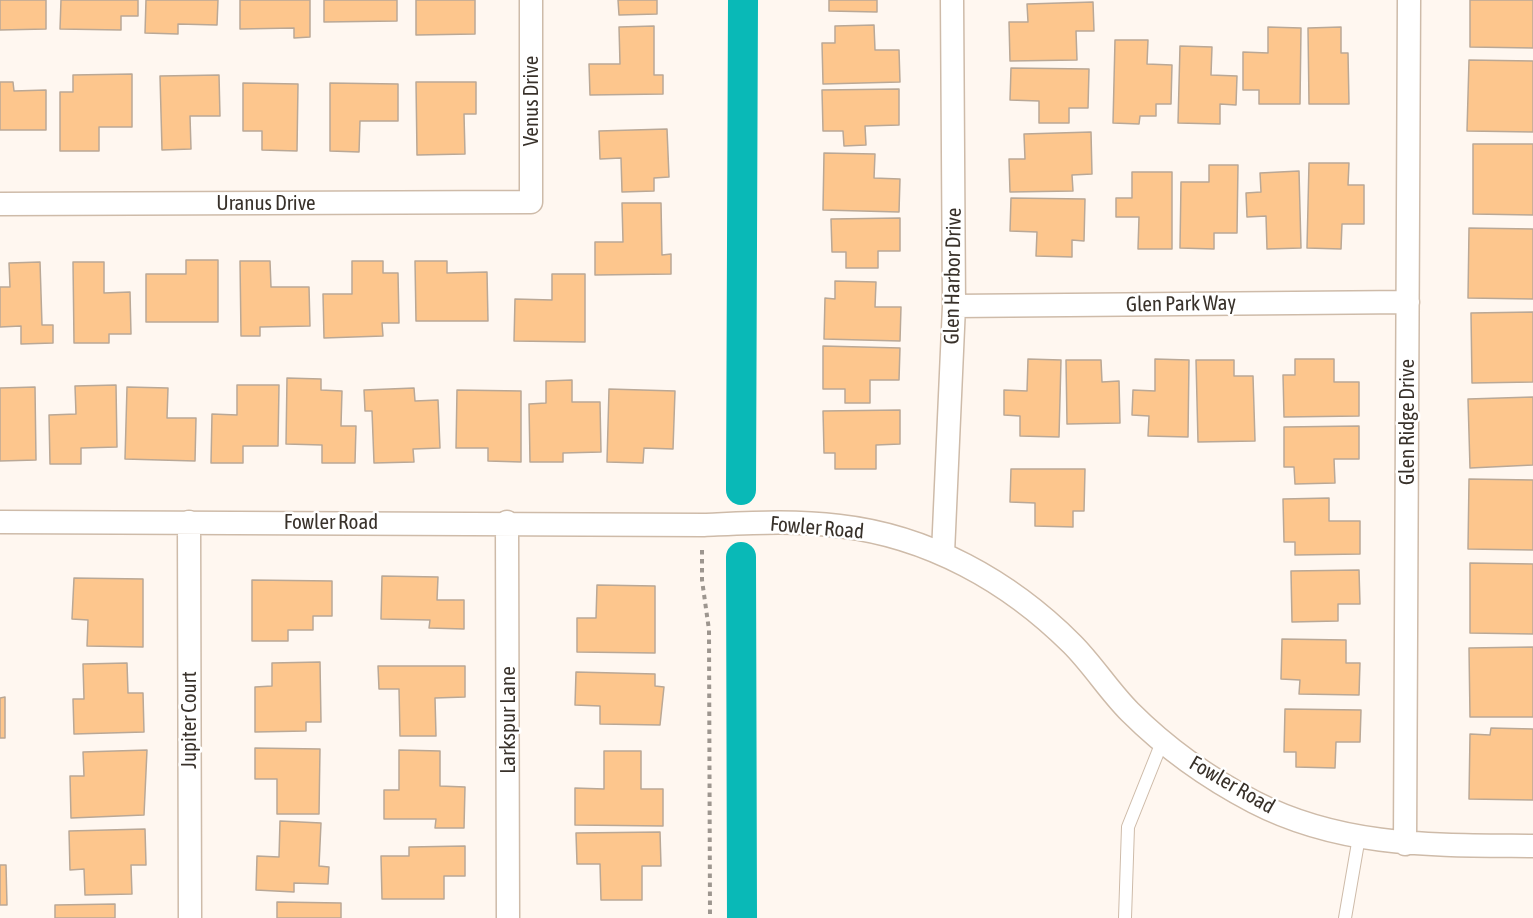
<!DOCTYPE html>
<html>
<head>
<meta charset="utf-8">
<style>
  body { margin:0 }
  canvas { display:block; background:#fff7f0 }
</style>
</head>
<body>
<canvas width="1533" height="918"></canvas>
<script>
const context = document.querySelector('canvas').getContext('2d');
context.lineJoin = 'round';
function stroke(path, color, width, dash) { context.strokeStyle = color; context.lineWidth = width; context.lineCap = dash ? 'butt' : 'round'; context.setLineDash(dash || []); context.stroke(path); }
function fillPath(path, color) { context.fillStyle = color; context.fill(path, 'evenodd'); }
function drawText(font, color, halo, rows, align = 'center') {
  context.font = font + ' "Asap Condensed",sans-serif'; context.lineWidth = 5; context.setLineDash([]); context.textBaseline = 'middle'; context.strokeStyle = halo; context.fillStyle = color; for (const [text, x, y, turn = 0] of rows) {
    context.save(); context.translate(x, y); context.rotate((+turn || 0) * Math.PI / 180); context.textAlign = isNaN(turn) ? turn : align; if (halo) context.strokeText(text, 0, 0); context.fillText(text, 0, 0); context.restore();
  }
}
stroke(new Path2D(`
  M 741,490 L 743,0
  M 741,557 L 742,918`), '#09b9b7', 30);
const building = new Path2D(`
  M 0,0 L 46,0 L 46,29 L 0,30 Z
  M 61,0 L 138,0 L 138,16 L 121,16 L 121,30 L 60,29 Z
  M 146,0 L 218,0 L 217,25 L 178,24 L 178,34 L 145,33 Z
  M 240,0 L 310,0 L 310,37 L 294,38 L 294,28 L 240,29 Z
  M 324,0 L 397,0 L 397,21 L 324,22 Z
  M 416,0 L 475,0 L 475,34 L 416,35 Z
  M 618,0 L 657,0 L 657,14 L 619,15 Z
  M 829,0 L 877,0 L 877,12 L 829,11 Z
  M 1470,0 L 1533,0 L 1533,48 L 1470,47 Z
  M 1093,2 L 1094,31 L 1076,31 L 1077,60 L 1010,61 L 1009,22 L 1028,22 L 1027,4 Z
  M 874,25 L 875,50 L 899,50 L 900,82 L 823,84 L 822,43 L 835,43 L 835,26 Z
  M 654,26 L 654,75 L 663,75 L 663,94 L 590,95 L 589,64 L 620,64 L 619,27 Z
  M 1268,27 L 1301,28 L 1300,104 L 1259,104 L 1259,90 L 1243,90 L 1243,52 L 1268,53 Z
  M 1341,27 L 1341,53 L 1348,53 L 1349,104 L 1309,104 L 1308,28 Z
  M 1115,40 L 1148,40 L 1147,64 L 1172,65 L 1171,104 L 1156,104 L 1156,116 L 1140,116 L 1139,124 L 1113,123 Z
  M 1180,46 L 1212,47 L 1211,75 L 1237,76 L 1236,105 L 1220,104 L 1220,124 L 1178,123 Z
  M 1469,60 L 1533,61 L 1533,132 L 1467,131 Z
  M 1011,68 L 1089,69 L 1088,108 L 1069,108 L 1069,123 L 1039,123 L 1039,101 L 1010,100 Z
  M 132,74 L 132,127 L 99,127 L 99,151 L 60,151 L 60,92 L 73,92 L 73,75 Z
  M 219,75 L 220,116 L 190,116 L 191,149 L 162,150 L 160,76 Z
  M 0,82 L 13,82 L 14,91 L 46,90 L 46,130 L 0,130 Z
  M 416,82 L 476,82 L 476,114 L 464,114 L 465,154 L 417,155 Z
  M 243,83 L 298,84 L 297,151 L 262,150 L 262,131 L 243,131 Z
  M 330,83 L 398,84 L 398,121 L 360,121 L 359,152 L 330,151 Z
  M 899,89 L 899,125 L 865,126 L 866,145 L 844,146 L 843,131 L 823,131 L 822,90 Z
  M 667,129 L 669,177 L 654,178 L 654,191 L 622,192 L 621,158 L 600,159 L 599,131 Z
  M 1091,132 L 1092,174 L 1072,175 L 1073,191 L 1010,192 L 1009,159 L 1025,159 L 1024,134 Z
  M 1473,144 L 1533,144 L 1533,215 L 1473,214 Z
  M 824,153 L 875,154 L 874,178 L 900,179 L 899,212 L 823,210 Z
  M 1309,163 L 1349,163 L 1348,185 L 1364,185 L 1364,224 L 1342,224 L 1341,249 L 1307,248 Z
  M 1209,165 L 1238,165 L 1237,233 L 1214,233 L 1214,249 L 1180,248 L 1181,182 L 1209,182 Z
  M 1299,171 L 1301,248 L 1267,249 L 1266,216 L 1247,217 L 1246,193 L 1261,192 L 1260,173 Z
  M 1132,172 L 1172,172 L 1172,249 L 1138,249 L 1139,217 L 1116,217 L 1116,198 L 1132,198 Z
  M 1011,198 L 1085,199 L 1084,241 L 1072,240 L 1072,257 L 1036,256 L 1037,232 L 1010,231 Z
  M 622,203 L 661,203 L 662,255 L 671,254 L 671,274 L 595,275 L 595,242 L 623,242 Z
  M 900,218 L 900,251 L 878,251 L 878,268 L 846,268 L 846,252 L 832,252 L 831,219 Z
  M 1469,228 L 1533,229 L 1533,299 L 1468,298 Z
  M 186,260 L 218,260 L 218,322 L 146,322 L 146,274 L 186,274 Z
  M 240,261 L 270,261 L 271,287 L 309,287 L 310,326 L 260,327 L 260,336 L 241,336 Z
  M 352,261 L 383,261 L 383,273 L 398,273 L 399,323 L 382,323 L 383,336 L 324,338 L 323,294 L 352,294 Z
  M 415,261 L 447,261 L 447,273 L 487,272 L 488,321 L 416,321 Z
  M 40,262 L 42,325 L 53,325 L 53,343 L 21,344 L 21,326 L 0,327 L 0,287 L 10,287 L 9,263 Z
  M 73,262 L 104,262 L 104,293 L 130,292 L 131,334 L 109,334 L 109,343 L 74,343 Z
  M 552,274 L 585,274 L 585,342 L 514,341 L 515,299 L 552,300 Z
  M 835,281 L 876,282 L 875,307 L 901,307 L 900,341 L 824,339 L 825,298 L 835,299 Z
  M 1533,312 L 1533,382 L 1472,383 L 1471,313 Z
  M 823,346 L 900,348 L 899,380 L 870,380 L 870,403 L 845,403 L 845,389 L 823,389 Z
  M 1028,359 L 1061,360 L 1059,437 L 1020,436 L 1020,416 L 1004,415 L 1004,390 L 1027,391 Z
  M 1155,359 L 1189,360 L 1188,437 L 1148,436 L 1149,416 L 1132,415 L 1133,390 L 1155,391 Z
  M 1295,359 L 1334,359 L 1334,382 L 1359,382 L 1359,416 L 1284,417 L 1283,375 L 1295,375 Z
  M 1066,360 L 1101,360 L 1102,382 L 1119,381 L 1120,423 L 1067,424 Z
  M 1196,360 L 1234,360 L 1234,376 L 1253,376 L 1255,441 L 1198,442 Z
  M 287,378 L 321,379 L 321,390 L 342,391 L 341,426 L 356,426 L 355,463 L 322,463 L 322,445 L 286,444 Z
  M 572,380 L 572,402 L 600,402 L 601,452 L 563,453 L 563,462 L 530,462 L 529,404 L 546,403 L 546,381 Z
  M 116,385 L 117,447 L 81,448 L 81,464 L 50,464 L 49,415 L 76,414 L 75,386 Z
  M 237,385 L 279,385 L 278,446 L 243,446 L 243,463 L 211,463 L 212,414 L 237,415 Z
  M 35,387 L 36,460 L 0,461 L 0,388 Z
  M 127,387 L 168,388 L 167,418 L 196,418 L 195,461 L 125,459 Z
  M 414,388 L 415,401 L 438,400 L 440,448 L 413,449 L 414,462 L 374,463 L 372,411 L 365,411 L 364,390 Z
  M 609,389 L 675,391 L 673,449 L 644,448 L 643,463 L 607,462 Z
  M 457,390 L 521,391 L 521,462 L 488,461 L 488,448 L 456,448 Z
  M 1533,397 L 1533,465 L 1470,468 L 1468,399 Z
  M 900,410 L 900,444 L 876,445 L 876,469 L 835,469 L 835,453 L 824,453 L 823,411 Z
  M 1359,426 L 1359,459 L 1334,459 L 1335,483 L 1295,484 L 1294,467 L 1284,467 L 1284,427 Z
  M 1011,469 L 1085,469 L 1084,511 L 1073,511 L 1073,527 L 1035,526 L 1035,503 L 1010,502 Z
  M 1469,479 L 1533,480 L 1533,550 L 1468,549 Z
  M 1329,498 L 1329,521 L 1360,521 L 1360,554 L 1295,555 L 1295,542 L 1284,542 L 1283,499 Z
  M 1470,563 L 1533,564 L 1533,634 L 1470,633 Z
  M 1359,570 L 1360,604 L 1338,604 L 1338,621 L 1292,622 L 1291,571 Z
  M 382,576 L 438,577 L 437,600 L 464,600 L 464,629 L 429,628 L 430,620 L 381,619 Z
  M 74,578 L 143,579 L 143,647 L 87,646 L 88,620 L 72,619 Z
  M 252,580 L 332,581 L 332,616 L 313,616 L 313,630 L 288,630 L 288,641 L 252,641 Z
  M 597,585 L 655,586 L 655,653 L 577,652 L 577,618 L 596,618 Z
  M 1282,639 L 1346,640 L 1346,663 L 1360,663 L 1359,695 L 1299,694 L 1300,680 L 1281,679 Z
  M 1533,647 L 1533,717 L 1470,717 L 1469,648 Z
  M 320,662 L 321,722 L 306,722 L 306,731 L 255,732 L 255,687 L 272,686 L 272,663 Z
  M 127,663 L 128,693 L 143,693 L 144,732 L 74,734 L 73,699 L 84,699 L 83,664 Z
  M 378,666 L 465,666 L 465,697 L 435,698 L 436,736 L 400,736 L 399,689 L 379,689 Z
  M 576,672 L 655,674 L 655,686 L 664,687 L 660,725 L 600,724 L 600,706 L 575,705 Z
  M 5,697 L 5,738 L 0,738 L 0,698 Z
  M 1285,709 L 1361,710 L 1360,742 L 1336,742 L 1335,768 L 1296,767 L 1296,752 L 1284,752 Z
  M 1491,728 L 1533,729 L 1533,800 L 1469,799 L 1470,734 L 1490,735 Z
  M 255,748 L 320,749 L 319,814 L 277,814 L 277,779 L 255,779 Z
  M 147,750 L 144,815 L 71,818 L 70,776 L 84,776 L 83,752 Z
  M 399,750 L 440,751 L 440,786 L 465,787 L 464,828 L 435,828 L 436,819 L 384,819 L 384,790 L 399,790 Z
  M 604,751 L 641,751 L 641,789 L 663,789 L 663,826 L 575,825 L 575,788 L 604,789 Z
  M 280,821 L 321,823 L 319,866 L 329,867 L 328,884 L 294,883 L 294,892 L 256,890 L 257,856 L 279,857 Z
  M 145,829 L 146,865 L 131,865 L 132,894 L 85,895 L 84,869 L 70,870 L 69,831 Z
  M 660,832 L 661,866 L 642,866 L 642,900 L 601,900 L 600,864 L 577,864 L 576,833 Z
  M 465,846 L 465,876 L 444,876 L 444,899 L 382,899 L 381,856 L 409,856 L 409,847 Z
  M 0,865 L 6,865 L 7,905 L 0,905 Z
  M 277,902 L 341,903 L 341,918 L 277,918 Z
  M 115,904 L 115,918 L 55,918 L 55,905 Z`);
fillPath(building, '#fdc68d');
stroke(building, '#baa896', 1.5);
const lane = new Path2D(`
  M 1125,918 L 1128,827 L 1162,742
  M 1345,918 L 1359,837`);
const street = new Path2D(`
  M 0,204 L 531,202 L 531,0
  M 954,306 L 1408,302
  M 0,522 L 704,525 C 749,523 794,520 839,526 C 928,536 1009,581 1072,644 C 1093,665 1109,691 1130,712 C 1166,748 1208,778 1254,802 C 1343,848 1437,845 1533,846
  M 189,522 L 190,918
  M 507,522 L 508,918
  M 943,553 L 954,306 L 952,0
  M 1405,844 L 1409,0`);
stroke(lane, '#cebba9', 14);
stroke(street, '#cebba9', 25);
stroke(new Path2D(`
  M 702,550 L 702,580 L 709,630 L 710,918`), '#9d968f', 4, [4.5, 4.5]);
stroke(lane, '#fff', 12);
stroke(street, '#fff', 22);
drawText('21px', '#38312a', '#fff', [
  ["Venus Drive",531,101,-90],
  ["Uranus Drive",266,203],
  ["Glen Harbor Drive",953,276,-89],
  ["Glen Park Way",1181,304,-1],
  ["Glen Ridge Drive",1407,422,-90],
  ["Fowler Road",331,522],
  ["Fowler Road",817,528,5],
  ["Jupiter Court",189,720,-90],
  ["Larkspur Lane",508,720,-90],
  ["Fowler Road",1232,785,30]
]);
</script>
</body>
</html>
